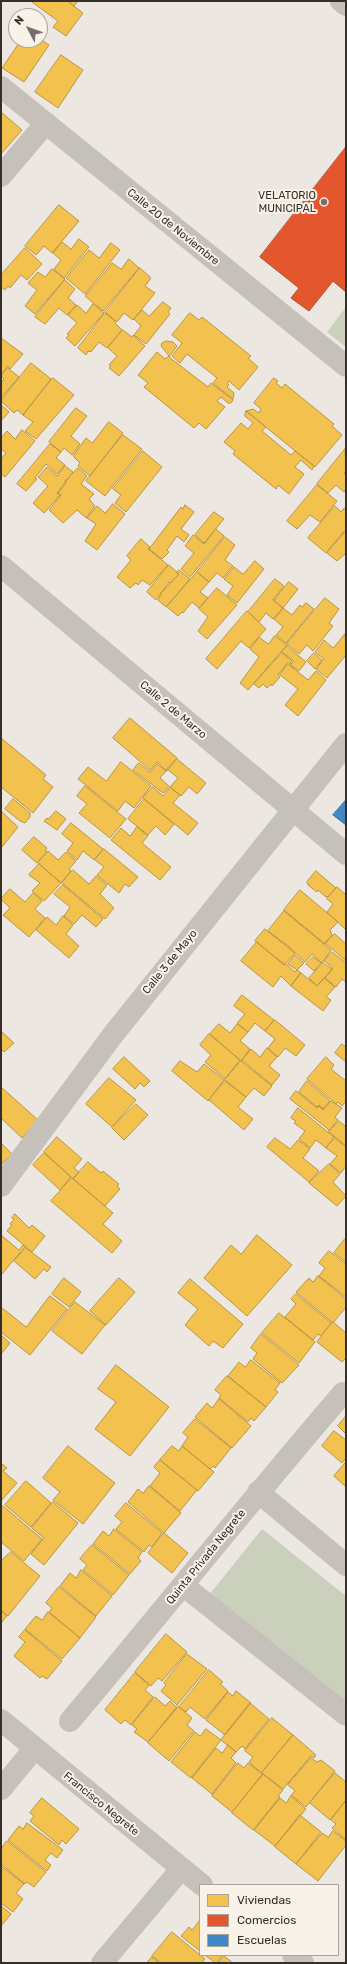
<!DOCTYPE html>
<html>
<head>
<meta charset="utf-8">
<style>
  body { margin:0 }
  #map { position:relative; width:347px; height:1964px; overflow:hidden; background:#ece7e1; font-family:Rubik,sans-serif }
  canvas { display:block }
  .frame { position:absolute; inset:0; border:2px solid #352e29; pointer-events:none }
  .legend { position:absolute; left:199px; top:1884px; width:140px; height:72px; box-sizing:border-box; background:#f8f2e9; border:1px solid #aaa49c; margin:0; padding:5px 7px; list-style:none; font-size:12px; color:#352e29 }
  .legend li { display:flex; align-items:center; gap:8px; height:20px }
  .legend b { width:20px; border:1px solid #aaa49c }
  .north { position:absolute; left:8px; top:8px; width:40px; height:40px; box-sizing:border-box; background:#f8f2e9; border:1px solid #aaa49c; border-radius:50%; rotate:311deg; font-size:11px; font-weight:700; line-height:16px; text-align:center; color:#352e29 }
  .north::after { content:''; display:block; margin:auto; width:14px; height:18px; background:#756f69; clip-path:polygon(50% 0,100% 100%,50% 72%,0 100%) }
</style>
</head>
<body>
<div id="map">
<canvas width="347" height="1964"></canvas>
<div class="frame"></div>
<ul class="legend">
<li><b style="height:11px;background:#f2c14e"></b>Viviendas</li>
<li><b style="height:11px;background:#e4572e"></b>Comercios</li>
<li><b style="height:11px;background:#3f88c5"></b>Escuelas</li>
</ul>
<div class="north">N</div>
</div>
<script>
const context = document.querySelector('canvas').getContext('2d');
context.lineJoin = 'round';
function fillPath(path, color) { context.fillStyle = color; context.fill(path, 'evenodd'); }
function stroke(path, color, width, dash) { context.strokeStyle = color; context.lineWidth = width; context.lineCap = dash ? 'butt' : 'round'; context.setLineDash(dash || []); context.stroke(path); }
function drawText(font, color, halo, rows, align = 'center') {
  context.font = font + ' Rubik,sans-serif'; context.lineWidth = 4; context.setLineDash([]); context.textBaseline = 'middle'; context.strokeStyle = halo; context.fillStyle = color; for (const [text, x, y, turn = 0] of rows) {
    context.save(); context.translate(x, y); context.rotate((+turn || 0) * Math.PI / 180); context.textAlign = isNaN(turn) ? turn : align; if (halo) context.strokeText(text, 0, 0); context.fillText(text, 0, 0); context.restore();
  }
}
fillPath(new Path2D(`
  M 346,307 L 346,347 L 327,332 Z
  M 262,1529 L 346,1596 L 346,1704 L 209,1595 Z`), '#cbd0bd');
const homes = new Path2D(`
  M 33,1 L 67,1 L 83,13 L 66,36 L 53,27 L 58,21 L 32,2 Z
  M 69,1 L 78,1 L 74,6 Z
  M 40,39 L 49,45 L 24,82 L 2,68 L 21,40 Z
  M 61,55 L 83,70 L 58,108 L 35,92 Z
  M 1,112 L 22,130 L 1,154 Z
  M 59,205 L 79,221 L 52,253 L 44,246 L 36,255 L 25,246 Z
  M 79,239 L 89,247 L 64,278 L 54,269 L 61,260 L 53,253 L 62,242 L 71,249 Z
  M 111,243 L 120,250 L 85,294 L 66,278 L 89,250 L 99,258 Z
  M 25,248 L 42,264 L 27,280 L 21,275 L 10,288 L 8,286 L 5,290 L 1,287 L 1,275 Z
  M 129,259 L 139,268 L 103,311 L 85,296 L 112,263 L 121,269 Z
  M 140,268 L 151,278 L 145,286 L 155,293 L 133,320 L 124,313 L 117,322 L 105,312 Z
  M 52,269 L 65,279 L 35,314 L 25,306 L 37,290 L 28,283 L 38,272 L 45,277 Z
  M 65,280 L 75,289 L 68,298 L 76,305 L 67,315 L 59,308 L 45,324 L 35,317 Z
  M 163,302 L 171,308 L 168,312 L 170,314 L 146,344 L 134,335 L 141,326 L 134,319 L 142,310 L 149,316 Z
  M 93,304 L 104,313 L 75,346 L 66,338 L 69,335 L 67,334 L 77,323 L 68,315 L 77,305 L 86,313 Z
  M 105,313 L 115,321 L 115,323 L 122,330 L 107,348 L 99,342 L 91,352 L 88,351 L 86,355 L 78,348 Z
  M 190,313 L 199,320 L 202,317 L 251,356 L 248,358 L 258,367 L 239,390 L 229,381 L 227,383 L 229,385 L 227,387 L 234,393 L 233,399 L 213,383 L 217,378 L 187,354 L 180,363 L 172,356 L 182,343 L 172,335 Z
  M 123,330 L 132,337 L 133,335 L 145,346 L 119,376 L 109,368 L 111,366 L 109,365 L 117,356 L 108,348 Z
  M 1,338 L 23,354 L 10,369 L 8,366 L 1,375 Z
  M 167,341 L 173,342 L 177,346 L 169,357 L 208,387 L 211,383 L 233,400 L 231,403 L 228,403 L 221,397 L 217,401 L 225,407 L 206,429 L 199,423 L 194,428 L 144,387 L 148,383 L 138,375 L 157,352 L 165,359 L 169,356 L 161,346 L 162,343 Z
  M 31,363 L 51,379 L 23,415 L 17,410 L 14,413 L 1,401 Z
  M 8,368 L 19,377 L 1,398 L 1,383 L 4,379 L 1,376 Z
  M 53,378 L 74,395 L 36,439 L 25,431 L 33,422 L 23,415 Z
  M 274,378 L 278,381 L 276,383 L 282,388 L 285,384 L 334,424 L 332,426 L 342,435 L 315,467 L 246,411 L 253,409 L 259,413 L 261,409 L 254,403 Z
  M 1,405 L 9,412 L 1,421 Z
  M 76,408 L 87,416 L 71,436 L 80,444 L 72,455 L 64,448 L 61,452 L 49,442 Z
  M 246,411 L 266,427 L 262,431 L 291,455 L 295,451 L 314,466 L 312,470 L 301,460 L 295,467 L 304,474 L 289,494 L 278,485 L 276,489 L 233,454 L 235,451 L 224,442 L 241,423 L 248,429 L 253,423 L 245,416 Z
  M 109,422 L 123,433 L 90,476 L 78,466 L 80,463 L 73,456 L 86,438 L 92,443 Z
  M 22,430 L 35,441 L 5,477 L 1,474 L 1,459 L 6,453 L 1,449 L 1,438 L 7,431 L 15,439 Z
  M 123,435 L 142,449 L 105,496 L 86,481 Z
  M 50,444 L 61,452 L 56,458 L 65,465 L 57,474 L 46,464 L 35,478 L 37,479 L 26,491 L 17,484 Z
  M 345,449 L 346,470 L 344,473 L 346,475 L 346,489 L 344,492 L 336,485 L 328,493 L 317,484 Z
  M 143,451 L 162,467 L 126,512 L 115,503 L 121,495 L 113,489 Z
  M 65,466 L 73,472 L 57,493 L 60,495 L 44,513 L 33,503 L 48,486 L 38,477 L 47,467 L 57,476 Z
  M 78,468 L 87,476 L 81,484 L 94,494 L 89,499 L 95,506 L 86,518 L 77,510 L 63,523 L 49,510 L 61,495 L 58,493 L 66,483 L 65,482 Z
  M 317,485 L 337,501 L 320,522 L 310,515 L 297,529 L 287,521 Z
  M 113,504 L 125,514 L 97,550 L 85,541 L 96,524 L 87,518 L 97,506 L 105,513 Z
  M 185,505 L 194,512 L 181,529 L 189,535 L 184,542 L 177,536 L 167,550 L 169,552 L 162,559 L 149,549 L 181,507 L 183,509 Z
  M 335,506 L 341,512 L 344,508 L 346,509 L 346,529 L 326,553 L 308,538 Z
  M 214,512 L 224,519 L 204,543 L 195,535 Z
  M 216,529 L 224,536 L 190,577 L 181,569 L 194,553 L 185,546 L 193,535 L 204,544 Z
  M 346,531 L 346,553 L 337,561 L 327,553 Z
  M 225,537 L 235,545 L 225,560 L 233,566 L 223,578 L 217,573 L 209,582 L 197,572 Z
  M 141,539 L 150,547 L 148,549 L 168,565 L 150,585 L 142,580 L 138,585 L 136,583 L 130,588 L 117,577 L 131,560 L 127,556 Z
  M 255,561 L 264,569 L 237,603 L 227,595 L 233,586 L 224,579 L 234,567 L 243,574 Z
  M 169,565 L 179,574 L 170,583 L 169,582 L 156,600 L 147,592 Z
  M 179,570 L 190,579 L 166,607 L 158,600 L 161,595 L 160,594 L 179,574 L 177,573 Z
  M 197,572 L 209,582 L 200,592 L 208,598 L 199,608 L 192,602 L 183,613 L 182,612 L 178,616 L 167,607 Z
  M 275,579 L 284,586 L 273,600 L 283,608 L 273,619 L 266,613 L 259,622 L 248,612 Z
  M 289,582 L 298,589 L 283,608 L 274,601 Z
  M 217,588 L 237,605 L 207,639 L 198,631 L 208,617 L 199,609 Z
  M 325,598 L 339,609 L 329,623 L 333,626 L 313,651 L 307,645 L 299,654 L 287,644 Z
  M 306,603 L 314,609 L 286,643 L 276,635 L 283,627 L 274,619 L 283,608 L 292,615 L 300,605 L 302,607 Z
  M 247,611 L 266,629 L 249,648 L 241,641 L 217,669 L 206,659 Z
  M 345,634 L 346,655 L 327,678 L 316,669 L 324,659 L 315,652 L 324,640 L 333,648 Z
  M 275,636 L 287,645 L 248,690 L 240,683 L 259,657 L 250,649 L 259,637 L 268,644 Z
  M 287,646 L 306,662 L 299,671 L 290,665 L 294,661 L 282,652 Z
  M 282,653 L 292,661 L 290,664 L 288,662 L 278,675 L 280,677 L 272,686 L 271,684 L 267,688 L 263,684 L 259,688 L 254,684 Z
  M 314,653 L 322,660 L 315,669 L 307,661 Z
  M 288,664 L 308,680 L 316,671 L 326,680 L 298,716 L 285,705 L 298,689 L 280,675 Z
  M 130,718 L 177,758 L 167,771 L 157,762 L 150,770 L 113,738 Z
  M 1,738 L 46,775 L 43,779 L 53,787 L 33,813 L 1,787 Z
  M 177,759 L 206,783 L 197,794 L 189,787 L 181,796 L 170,787 L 178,778 L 167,769 Z
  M 121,762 L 151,786 L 134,808 L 125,801 L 118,811 L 78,779 L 88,767 L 106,781 Z
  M 139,763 L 150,772 L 157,764 L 166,771 L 160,778 L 169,786 L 163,793 L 133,770 Z
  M 85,786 L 126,819 L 110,838 L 79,813 L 87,804 L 77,796 Z
  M 153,787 L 163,796 L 170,787 L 180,795 L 173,803 L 198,823 L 188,835 L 143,798 Z
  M 13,799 L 30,813 L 30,817 L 25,823 L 20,821 L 5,809 Z
  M 144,799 L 174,824 L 165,835 L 156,826 L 148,835 L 128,819 Z
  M 1,811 L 18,827 L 2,847 L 1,847 Z
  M 56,811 L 66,819 L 57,830 L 44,821 L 47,818 L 48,819 Z
  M 71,823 L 103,849 L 94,860 L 83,851 L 77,860 L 67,851 L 73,843 L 62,834 Z
  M 137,827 L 148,836 L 142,843 L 171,867 L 160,880 L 111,840 L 121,828 L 130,836 Z
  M 34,837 L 47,848 L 45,851 L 47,852 L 37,863 L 22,850 Z
  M 104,849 L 138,877 L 129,887 L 125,884 L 119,893 L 97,875 L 104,867 L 95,860 Z
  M 48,851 L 58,860 L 66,852 L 76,861 L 69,869 L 71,871 L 61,883 L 38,863 Z
  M 39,864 L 61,883 L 44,901 L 32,891 L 40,883 L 29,875 Z
  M 73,870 L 89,884 L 96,876 L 107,885 L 100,894 L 114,908 L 105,919 L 62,883 Z
  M 316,871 L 336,888 L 329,896 L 326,897 L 318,890 L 317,892 L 308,885 L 307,882 Z
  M 63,885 L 103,919 L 96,927 L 82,915 L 74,924 L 64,916 L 70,907 L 54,894 Z
  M 337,887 L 346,895 L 346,930 L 327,912 L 333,904 L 327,899 Z
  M 10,889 L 25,902 L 33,893 L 42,901 L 35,909 L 45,918 L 29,937 L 3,915 L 10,908 L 1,899 Z
  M 300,890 L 338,922 L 330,930 L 332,935 L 325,944 L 284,910 Z
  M 284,911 L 331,950 L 322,963 L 312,954 L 305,962 L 288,946 L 268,931 Z
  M 63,916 L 73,925 L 66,934 L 79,946 L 69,958 L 36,930 L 47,917 L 56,925 Z
  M 265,929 L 295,953 L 286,963 L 284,964 L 255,941 Z
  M 335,934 L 346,944 L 346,961 L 325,943 Z
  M 257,942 L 284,965 L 286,964 L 295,972 L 297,970 L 301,973 L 291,986 L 281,976 L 273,987 L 241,961 Z
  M 332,952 L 346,963 L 346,982 L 342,979 L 336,987 L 325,978 L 333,968 L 324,961 Z
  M 295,955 L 304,963 L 297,970 L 288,964 Z
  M 313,957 L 321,963 L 314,971 L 306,964 Z
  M 323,963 L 332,969 L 317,986 L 309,978 Z
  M 301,973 L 317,986 L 324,978 L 335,987 L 326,997 L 331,1000 L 323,1011 L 291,986 Z
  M 242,995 L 274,1020 L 265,1031 L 255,1023 L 248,1032 L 237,1023 L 245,1014 L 234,1006 Z
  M 275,1020 L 305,1045 L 296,1056 L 285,1048 L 278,1057 L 268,1048 L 275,1039 L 265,1031 Z
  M 219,1024 L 230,1033 L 237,1024 L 248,1032 L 240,1041 L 250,1049 L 241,1061 L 210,1034 Z
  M 1,1031 L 14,1043 L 4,1052 L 1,1049 Z
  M 209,1034 L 240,1060 L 225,1079 L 205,1062 L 211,1055 L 200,1045 Z
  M 342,1044 L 346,1047 L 346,1062 L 335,1053 Z
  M 267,1048 L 277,1057 L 269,1066 L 280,1075 L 272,1085 L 242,1060 L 251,1049 L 260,1057 Z
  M 124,1057 L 150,1081 L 144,1087 L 140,1083 L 135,1089 L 113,1069 Z
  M 326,1057 L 334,1065 L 331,1069 L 346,1081 L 346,1101 L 342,1106 L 338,1102 L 336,1104 L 307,1079 Z
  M 180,1061 L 197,1072 L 204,1064 L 224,1080 L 208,1101 L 172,1071 Z
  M 241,1061 L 272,1086 L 264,1096 L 254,1088 L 246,1097 L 225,1080 Z
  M 109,1078 L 136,1100 L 112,1127 L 86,1104 Z
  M 225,1081 L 246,1097 L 238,1107 L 253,1119 L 244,1130 L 209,1100 Z
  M 307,1081 L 330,1101 L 323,1109 L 319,1105 L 317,1107 L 299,1092 Z
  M 1,1087 L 38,1120 L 22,1138 L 1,1118 Z
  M 296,1091 L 317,1108 L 319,1106 L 323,1110 L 331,1101 L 342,1108 L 335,1117 L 338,1120 L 329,1131 L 328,1129 L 290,1099 Z
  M 136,1104 L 148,1115 L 124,1140 L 112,1128 Z
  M 298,1108 L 334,1137 L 326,1148 L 316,1140 L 310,1148 L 299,1139 L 305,1131 L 294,1123 L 296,1121 L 291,1118 Z
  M 339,1121 L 346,1127 L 346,1146 L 329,1132 Z
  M 57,1137 L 82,1159 L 74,1168 L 79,1172 L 73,1179 L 44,1152 Z
  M 275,1138 L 290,1149 L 298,1140 L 310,1149 L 303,1158 L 319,1171 L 309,1182 L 267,1147 Z
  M 335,1138 L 346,1147 L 346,1166 L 341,1173 L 330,1164 L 337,1156 L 326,1148 Z
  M 1,1143 L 12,1154 L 1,1165 Z
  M 44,1153 L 71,1177 L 60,1190 L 33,1165 Z
  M 88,1162 L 101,1173 L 103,1171 L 119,1184 L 117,1186 L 120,1189 L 105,1206 L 73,1179 Z
  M 329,1164 L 340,1174 L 333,1182 L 346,1196 L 337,1206 L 309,1183 Z
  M 72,1178 L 113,1213 L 103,1224 L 122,1241 L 112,1253 L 51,1201 Z
  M 15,1214 L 29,1228 L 32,1225 L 45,1236 L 32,1252 L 7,1231 L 12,1225 L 10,1224 L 14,1219 L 12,1218 Z
  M 1,1235 L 19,1250 L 23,1245 L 25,1247 L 1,1275 Z
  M 257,1235 L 292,1265 L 247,1316 L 204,1278 L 231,1245 L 241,1254 Z
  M 345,1239 L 346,1240 L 346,1262 L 334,1253 Z
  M 26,1248 L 51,1267 L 47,1272 L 44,1269 L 35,1279 L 14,1261 Z
  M 329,1251 L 346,1264 L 346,1297 L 319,1276 L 325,1268 L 319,1263 Z
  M 318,1276 L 346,1299 L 346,1307 L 333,1323 L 296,1292 L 309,1278 L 313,1282 Z
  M 64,1278 L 81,1292 L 69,1307 L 52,1294 Z
  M 119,1278 L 135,1292 L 106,1325 L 90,1311 Z
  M 190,1279 L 243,1324 L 223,1348 L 213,1341 L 209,1346 L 185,1325 L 198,1309 L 178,1293 Z
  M 296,1294 L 331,1323 L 321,1336 L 318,1334 L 313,1340 L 285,1317 L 296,1304 L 291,1299 Z
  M 50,1296 L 67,1309 L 30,1355 L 1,1332 L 1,1307 L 26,1327 Z
  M 75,1302 L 105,1325 L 82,1354 L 52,1331 Z
  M 279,1313 L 315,1342 L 299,1363 L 262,1333 Z
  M 333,1322 L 346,1333 L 346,1358 L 342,1362 L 317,1342 Z
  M 261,1334 L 299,1365 L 282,1383 L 253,1359 L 257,1353 L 251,1348 Z
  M 1,1335 L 10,1343 L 1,1354 Z
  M 251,1360 L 280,1383 L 275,1390 L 278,1392 L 266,1407 L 228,1376 L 239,1362 L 245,1367 Z
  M 116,1365 L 169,1407 L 130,1456 L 95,1429 L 116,1402 L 98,1389 Z
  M 227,1376 L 266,1407 L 254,1421 L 251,1418 L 248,1422 L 219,1398 L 221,1395 L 215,1390 Z
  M 219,1399 L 251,1426 L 232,1448 L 195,1417 L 207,1403 L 212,1408 Z
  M 346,1416 L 346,1434 L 338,1426 Z
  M 195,1419 L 231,1448 L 215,1468 L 213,1466 L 210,1469 L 182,1446 L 188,1437 L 183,1433 Z
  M 334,1431 L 346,1440 L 346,1458 L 342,1463 L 322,1446 Z
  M 68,1446 L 115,1483 L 83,1524 L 53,1500 L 60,1492 L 43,1478 Z
  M 172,1446 L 179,1451 L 182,1446 L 214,1472 L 198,1491 L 160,1460 Z
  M 160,1460 L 197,1490 L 180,1511 L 150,1486 L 160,1473 L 154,1467 Z
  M 346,1462 L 346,1487 L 334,1476 Z
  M 1,1463 L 7,1468 L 3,1471 L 17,1483 L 1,1501 Z
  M 26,1481 L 51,1503 L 31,1527 L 5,1505 Z
  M 149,1486 L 181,1513 L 164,1533 L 128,1502 L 138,1489 L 143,1493 Z
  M 53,1502 L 78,1523 L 44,1565 L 31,1554 L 44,1538 L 32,1528 Z
  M 126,1503 L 162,1533 L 152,1547 L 149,1545 L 144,1552 L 116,1529 L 122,1522 L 115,1516 Z
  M 3,1506 L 42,1539 L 24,1561 L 1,1542 L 1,1508 Z
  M 114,1529 L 142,1552 L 138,1558 L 141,1561 L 130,1574 L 93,1544 L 103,1531 L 109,1536 Z
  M 164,1533 L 188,1553 L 172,1573 L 148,1553 Z
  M 92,1545 L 129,1575 L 113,1595 L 83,1570 L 87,1565 L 80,1559 Z
  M 11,1552 L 40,1576 L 8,1616 L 1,1610 L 1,1561 Z
  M 81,1570 L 112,1596 L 96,1616 L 60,1586 L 70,1573 L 76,1578 Z
  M 59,1587 L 96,1617 L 80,1638 L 49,1612 L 52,1608 L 46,1603 Z
  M 1,1611 L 7,1616 L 1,1623 Z
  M 48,1612 L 80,1638 L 62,1659 L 25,1629 L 36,1616 L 42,1620 Z
  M 25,1630 L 62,1661 L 47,1679 L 42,1676 L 40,1678 L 14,1656 L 25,1642 L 19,1637 Z
  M 166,1634 L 187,1652 L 162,1681 L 158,1678 L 151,1686 L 135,1672 Z
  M 187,1654 L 207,1669 L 177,1705 L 161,1691 L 166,1685 L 164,1683 Z
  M 209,1670 L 223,1682 L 220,1684 L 228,1691 L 205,1719 L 190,1707 L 186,1712 L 179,1707 Z
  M 135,1673 L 149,1685 L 145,1690 L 153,1697 L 131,1725 L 125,1720 L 121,1724 L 105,1710 Z
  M 236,1691 L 251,1703 L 225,1735 L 206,1720 L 228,1692 L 233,1696 Z
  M 155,1697 L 165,1706 L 170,1701 L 177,1708 L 148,1742 L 134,1732 L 137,1729 L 132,1725 Z
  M 250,1703 L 269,1719 L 245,1749 L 242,1746 L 236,1752 L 221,1740 Z
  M 178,1706 L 192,1718 L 187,1725 L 194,1731 L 169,1761 L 148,1743 Z
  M 272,1718 L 293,1735 L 261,1773 L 249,1762 L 253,1757 L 245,1751 Z
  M 206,1729 L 221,1740 L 191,1778 L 171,1762 L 195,1732 L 200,1736 Z
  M 293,1735 L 316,1755 L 314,1758 L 311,1756 L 283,1789 L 262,1773 Z
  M 228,1745 L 236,1752 L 231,1758 L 236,1763 L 212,1794 L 192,1778 L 216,1748 L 222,1753 Z
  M 311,1758 L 317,1762 L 321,1760 L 335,1771 L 306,1807 L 291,1795 L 295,1791 L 288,1785 Z
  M 238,1763 L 244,1768 L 248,1763 L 263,1774 L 232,1812 L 212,1796 Z
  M 335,1773 L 346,1782 L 346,1800 L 330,1820 L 310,1803 Z
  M 263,1774 L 283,1790 L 278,1796 L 280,1797 L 253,1830 L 232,1813 Z
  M 291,1796 L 306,1809 L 275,1846 L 254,1830 L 280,1798 L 286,1803 Z
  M 42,1798 L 79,1829 L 66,1844 L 62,1840 L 59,1845 L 30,1821 L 34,1816 L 30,1813 Z
  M 346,1801 L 346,1840 L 332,1828 L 336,1824 L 331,1820 Z
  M 300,1815 L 321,1832 L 296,1864 L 275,1847 Z
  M 27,1823 L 63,1850 L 57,1858 L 51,1853 L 45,1860 L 51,1865 L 47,1871 L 8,1840 L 19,1826 L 23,1829 Z
  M 333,1831 L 346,1841 L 346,1845 L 318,1881 L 296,1864 L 322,1833 L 328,1837 Z
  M 7,1841 L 46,1872 L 34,1887 L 27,1882 L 25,1884 L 1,1864 L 1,1849 Z
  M 1,1866 L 24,1884 L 16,1893 L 23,1899 L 13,1912 L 1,1903 Z
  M 1,1906 L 11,1914 L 1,1926 Z
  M 200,1920 L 200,1951 L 181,1936 L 189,1927 L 192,1930 Z
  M 172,1932 L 205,1959 L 202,1963 L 161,1963 L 152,1956 Z
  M 205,1955 L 223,1955 L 216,1963 Z
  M 224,1956 L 233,1963 L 218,1963 Z
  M 152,1957 L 159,1963 L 147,1963 Z`);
fillPath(homes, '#f2c14e');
stroke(homes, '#b99543', 1);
const shops = new Path2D(`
  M 346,147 L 346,292 L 333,281 L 309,311 L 291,298 L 299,288 L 260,257 Z`);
fillPath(shops, '#e4572e');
stroke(shops, '#b04b2c', 1);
const schools = new Path2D(`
  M 346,800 L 346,825 L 333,815 Z`);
fillPath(schools, '#3f88c5');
stroke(schools, '#3c6d96', 1);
stroke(new Path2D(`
  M 341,1 L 346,5
  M 1,87 L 346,366
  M 1,176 L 46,123
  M 1,566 L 346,854
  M 1,1186 L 112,1036 L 346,744
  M 258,1492 L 346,1565
  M 184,1586 L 346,1715
  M 1,1720 L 202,1885
  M 70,1721 C 162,1612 250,1501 343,1393
  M 1,1789 L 34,1749
  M 293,1955 L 303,1963
  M 102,1963 L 181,1869`), '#c5c0ba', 22);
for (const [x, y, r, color] of [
  [324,202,4,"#756f69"]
]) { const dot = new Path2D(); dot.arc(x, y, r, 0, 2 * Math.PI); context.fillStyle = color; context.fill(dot); stroke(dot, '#f8f2e9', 1.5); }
drawText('11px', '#352e29', '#f8f2e9', [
  ["VELATORIO",316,196],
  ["MUNICIPAL",316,209]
], 'right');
drawText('11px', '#352e29', '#f8f2e9', [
  ["Calle 20 de Noviembre",173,227,39],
  ["Calle 2 de Marzo",173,710,40],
  ["Calle 3 de Mayo",170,962,-51],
  ["Quinta Privada Negrete",206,1557,-51],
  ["Francisco Negrete",101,1804,39]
]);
</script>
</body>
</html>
